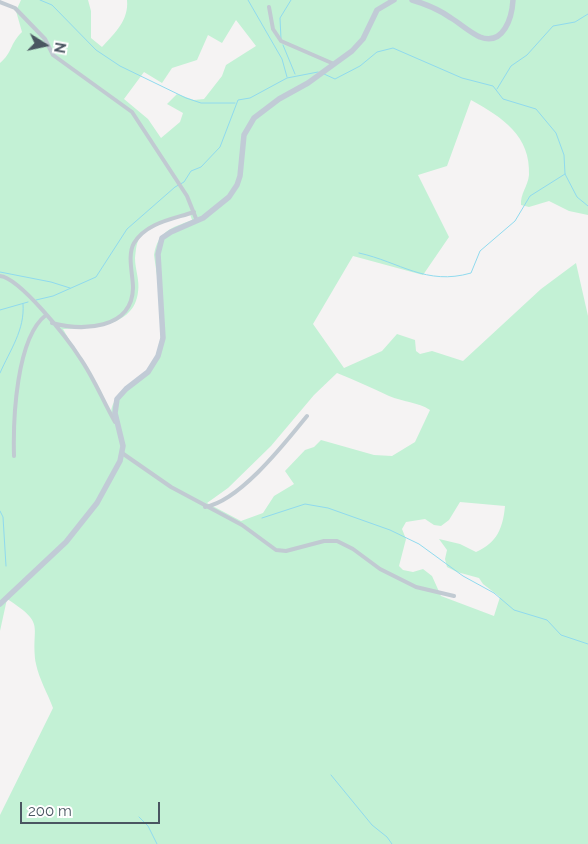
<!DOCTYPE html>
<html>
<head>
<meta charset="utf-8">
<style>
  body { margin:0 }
  #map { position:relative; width:588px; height:844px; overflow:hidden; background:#f5f3f3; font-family:Raleway,sans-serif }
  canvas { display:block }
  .north { position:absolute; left:20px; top:20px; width:50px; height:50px; -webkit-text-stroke:4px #fff; paint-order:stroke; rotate:100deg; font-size:14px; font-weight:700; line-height:20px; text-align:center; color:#4a5661 }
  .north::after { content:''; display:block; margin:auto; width:18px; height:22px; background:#4a5661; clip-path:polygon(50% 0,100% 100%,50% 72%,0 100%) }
  .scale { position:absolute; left:20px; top:802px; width:140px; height:22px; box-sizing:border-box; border:2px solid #4a5661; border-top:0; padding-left:6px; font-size:15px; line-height:18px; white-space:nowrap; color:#4a5661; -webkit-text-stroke:4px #fff; paint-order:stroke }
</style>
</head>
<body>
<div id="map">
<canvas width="588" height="844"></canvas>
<div class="north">N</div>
<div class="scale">200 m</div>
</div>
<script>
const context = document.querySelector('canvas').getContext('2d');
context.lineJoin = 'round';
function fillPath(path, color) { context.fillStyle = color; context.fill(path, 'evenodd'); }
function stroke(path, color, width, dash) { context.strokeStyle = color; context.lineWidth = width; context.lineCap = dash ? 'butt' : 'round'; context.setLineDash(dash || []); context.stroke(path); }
fillPath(new Path2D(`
  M 21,0 L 88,0 L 91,11 L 91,38 L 102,47 C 115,33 129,20 127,0 L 588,0 L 588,215 L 569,211 L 549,201 L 529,207 L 521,205 C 520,194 528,186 529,175 C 531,136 502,117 471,100 L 447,166 L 418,175 L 449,237 L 423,275 L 353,256 L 313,324 L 344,368 L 382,351 L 397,334 L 415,340 L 416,351 L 420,354 L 432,351 L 463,361 L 541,289 L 576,263 L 588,316 L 588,844 L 0,844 L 0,815 L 53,708 C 48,694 39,679 36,664 C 30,625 48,625 7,599 L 0,631 L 0,63 C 13,52 9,45 22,32 L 16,11 ZM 236,20 L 256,46 L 226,65 L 222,76 L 204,99 L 194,100 L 177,94 L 167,104 L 183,113 L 180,122 L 161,138 L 148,119 L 124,99 L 144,72 L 162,83 L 172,68 L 197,60 L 208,35 L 222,43 ZM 190,214 L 192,220 C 171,228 158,231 154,255 C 158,285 170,344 150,368 C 136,384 114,390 111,412 L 63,329 C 90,328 134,328 138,292 C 140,281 135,269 135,258 C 136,250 136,242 141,236 C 154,223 174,220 190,214 ZM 337,373 C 355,380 372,388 389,396 C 403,402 418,402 430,410 L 415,442 L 392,456 L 374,455 L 321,440 L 314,447 L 305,450 L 285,471 L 294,484 L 274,496 L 263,513 L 241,521 L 207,503 L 228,488 L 271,446 L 314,395 ZM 460,502 L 505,506 C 503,528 497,543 476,552 L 460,544 L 439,539 L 447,550 L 445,559 L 447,567 L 457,572 L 479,578 L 483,584 L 500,597 L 494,616 L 441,596 L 432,576 L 423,569 L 413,572 L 403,570 L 399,566 L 406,539 L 402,529 L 406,522 L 425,519 L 434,525 L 441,526 L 449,520 Z`), '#c3f1d5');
stroke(new Path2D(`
  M 40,0 L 52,5 L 96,50 L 120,66 L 186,98 L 201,103 L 235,103
  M 248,0 L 282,59 L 287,77
  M 281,39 L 280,18 L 291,0
  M 283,45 L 295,74
  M 324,74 L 335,79 L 360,66 L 377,52 L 393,48 L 462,78 L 493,86 L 503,99 L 536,109 L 556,133 L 564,155 L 565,174 L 577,197 L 588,206
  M 497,89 L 511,66 L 527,55 L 553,26 L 575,22 L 588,14
  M 359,253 C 400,262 426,286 471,273 L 480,251 L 515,221 L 530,196 L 565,174
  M 0,272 L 51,282 L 70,288
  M 36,300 L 53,296 L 96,277 L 127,229 L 175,187 L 184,182 L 191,171 L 201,167 L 220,147 L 238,100 L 250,98 L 287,78 L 318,72
  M 0,310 L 28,302
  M 0,373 C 10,350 25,330 23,304
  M 0,511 L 3,517 L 6,566
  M 262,518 L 305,504 L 328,508 L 390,530 L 419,544 L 463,576 L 494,593 L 514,610 L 547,620 L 561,635 L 588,644
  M 331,775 L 372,825 L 387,837 L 392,844
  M 139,817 L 148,826 L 157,844`), '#90daee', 1);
stroke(new Path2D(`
  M 0,2 L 15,8 L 45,39 L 53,55 L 132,112 L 187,196 L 197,221
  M 269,7 L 273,29 L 281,41 L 334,64
  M 0,276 C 20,278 68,339 80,358 C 94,378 103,401 115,422
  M 52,323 C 82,331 132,330 133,288 C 133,275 127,255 134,243 C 147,222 174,219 194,212
  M 122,453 L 171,487 L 242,525 L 276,550 L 286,551 L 324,541 L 337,541 L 353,549 L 380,569 L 416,587 L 454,596
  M 14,456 C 13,420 16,338 46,315
  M 205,507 C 240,501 285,443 307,416`), '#c1cad2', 4);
stroke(new Path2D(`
  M 412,0 C 426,4 440,10 451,18 C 461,24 469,32 480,37 C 504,46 512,17 513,0
  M 0,604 L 66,542 L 97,503 L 120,461 L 123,446 L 115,413 L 117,399 L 126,389 L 148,372 L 158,356 L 163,338 L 158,254 L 162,238 L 171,232 L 203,218 L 229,197 L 237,185 L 240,176 L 244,135 L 254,118 L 279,99 L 308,83 L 352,51 L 363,39 L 377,10 L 394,0`), '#c1cbd6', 5.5);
</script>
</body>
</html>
